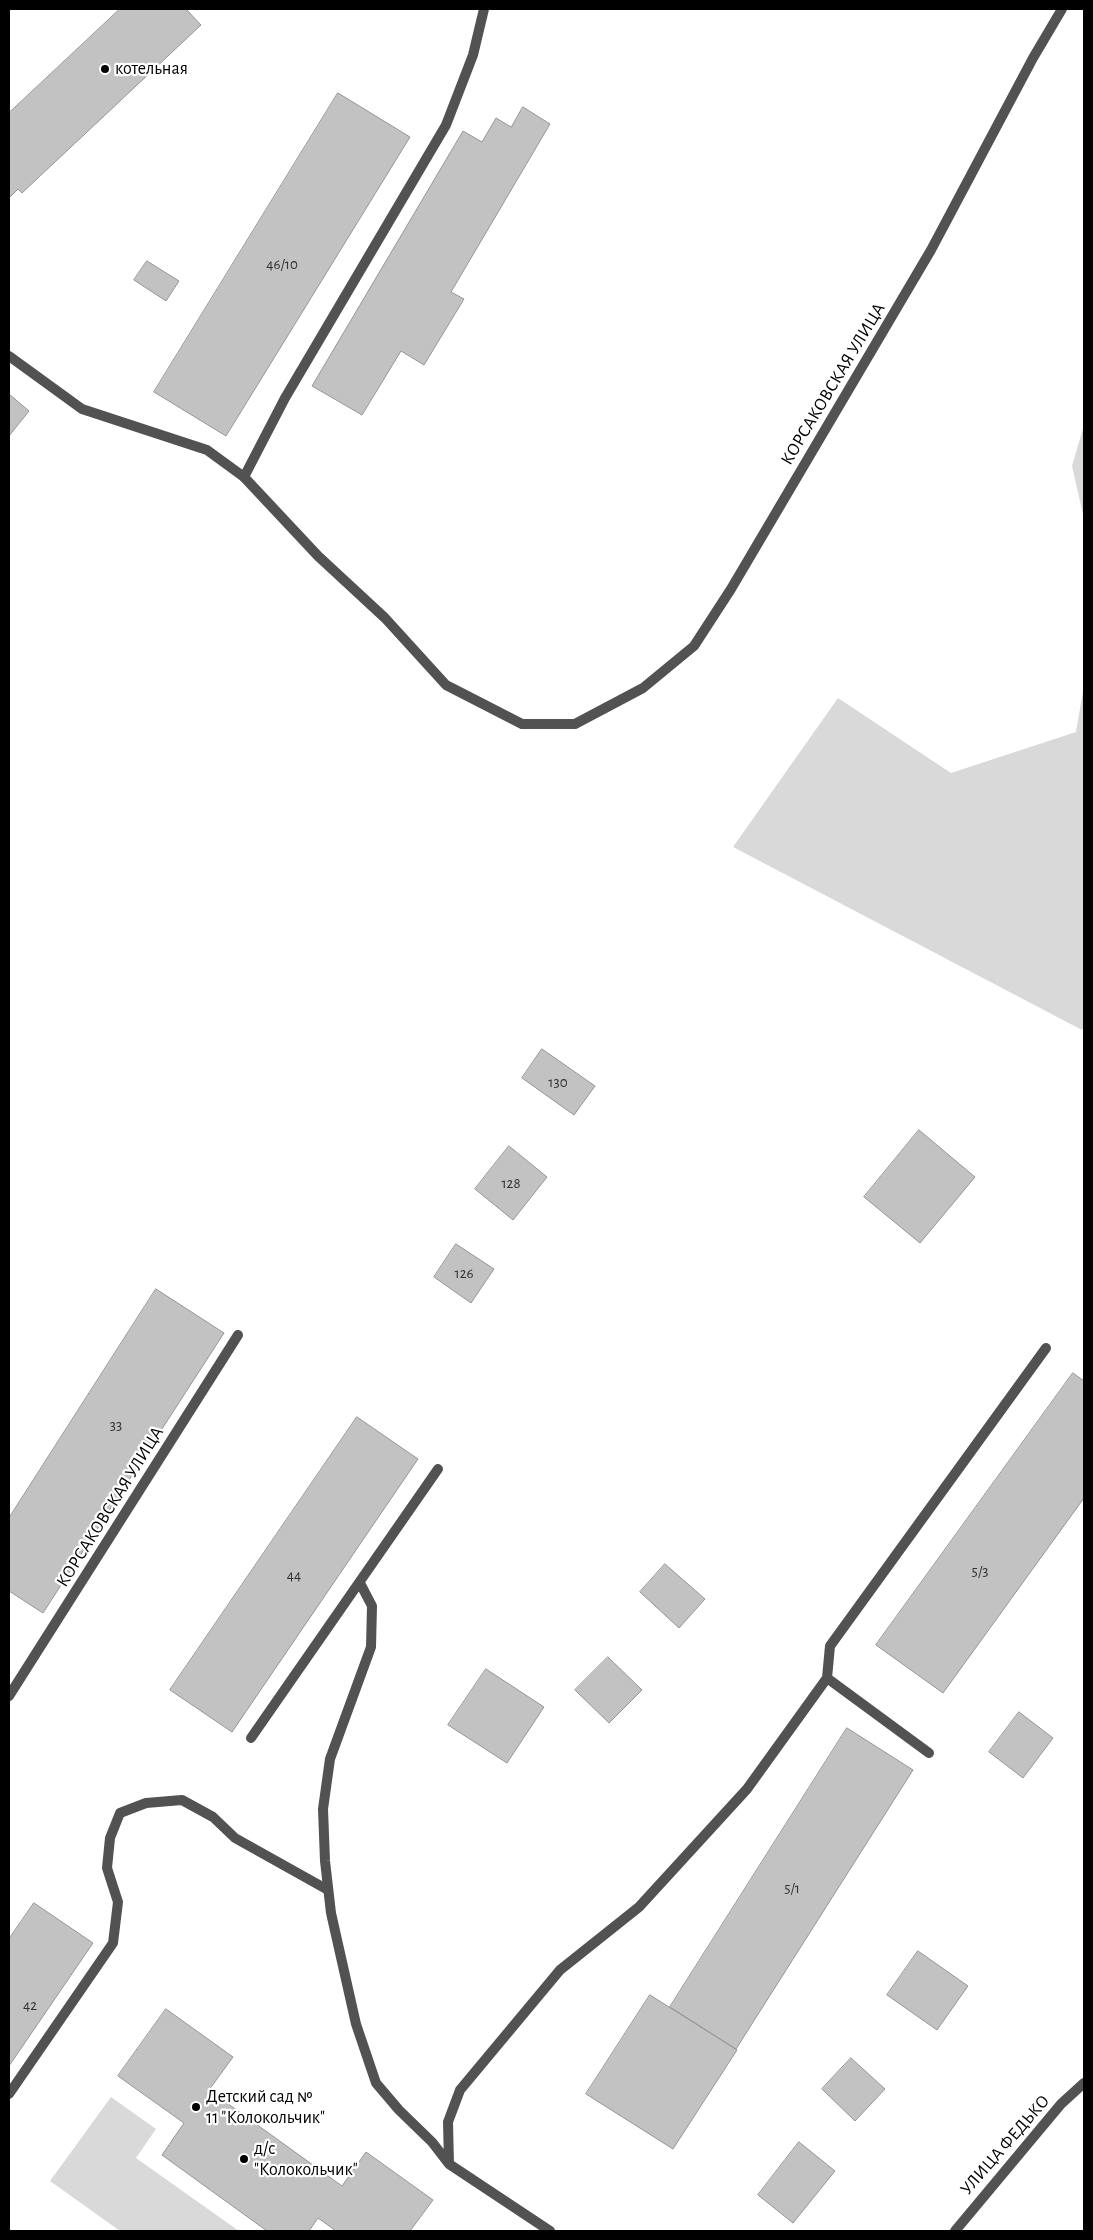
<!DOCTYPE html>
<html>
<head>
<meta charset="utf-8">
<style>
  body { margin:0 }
  #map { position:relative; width:1093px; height:2240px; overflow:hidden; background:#fff; font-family:"Alegreya Sans",sans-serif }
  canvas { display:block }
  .frame { position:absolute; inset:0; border:10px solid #000; pointer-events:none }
</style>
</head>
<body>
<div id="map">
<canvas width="1093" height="2240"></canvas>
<div class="frame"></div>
</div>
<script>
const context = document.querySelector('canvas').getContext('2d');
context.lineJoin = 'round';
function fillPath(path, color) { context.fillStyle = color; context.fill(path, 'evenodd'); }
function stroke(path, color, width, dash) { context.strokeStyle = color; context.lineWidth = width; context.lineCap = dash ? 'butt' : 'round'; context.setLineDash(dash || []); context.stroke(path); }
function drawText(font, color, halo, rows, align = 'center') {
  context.font = font + ' "Alegreya Sans",sans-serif'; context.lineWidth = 4.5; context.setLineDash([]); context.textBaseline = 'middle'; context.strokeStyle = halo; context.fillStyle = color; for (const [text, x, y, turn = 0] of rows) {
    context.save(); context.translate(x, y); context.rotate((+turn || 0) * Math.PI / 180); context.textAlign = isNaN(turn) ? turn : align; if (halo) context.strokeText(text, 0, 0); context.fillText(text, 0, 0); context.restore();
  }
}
fillPath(new Path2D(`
  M 1084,425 L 1084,519 L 1072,466 Z
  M 1084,685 L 1084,1027 L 1082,1030 L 733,847 L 838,698 L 951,773 L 1076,732 Z
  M 111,2097 L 156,2129 L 136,2158 L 239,2231 L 120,2231 L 50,2181 Z`), '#d9d9d9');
const building = new Path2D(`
  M 120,9 L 186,9 L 201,25 L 22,193 L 18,189 L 9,198 L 9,113 Z
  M 338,93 L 410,137 L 226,436 L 154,392 Z
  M 523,107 L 550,124 L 451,292 L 464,299 L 424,365 L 401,351 L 362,415 L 312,386 L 463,131 L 482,142 L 496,118 L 511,127 Z
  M 147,261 L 179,281 L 166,301 L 134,280 Z
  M 9,394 L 29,411 L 9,436 Z
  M 542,1049 L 595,1086 L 574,1115 L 522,1078 Z
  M 919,1130 L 975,1177 L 920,1243 L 864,1197 Z
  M 509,1146 L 547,1177 L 513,1220 L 475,1189 Z
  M 456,1244 L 494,1269 L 471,1303 L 434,1277 Z
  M 156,1289 L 224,1333 L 43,1613 L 9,1591 L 9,1518 Z
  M 1073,1373 L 1084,1381 L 1084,1498 L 943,1693 L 876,1645 Z
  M 357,1417 L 418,1459 L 232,1732 L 170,1690 Z
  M 665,1564 L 705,1599 L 679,1628 L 640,1592 Z
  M 608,1657 L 642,1690 L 609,1723 L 575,1690 Z
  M 486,1669 L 544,1707 L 507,1763 L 448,1725 Z
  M 1019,1712 L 1053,1738 L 1023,1778 L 989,1752 Z
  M 847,1728 L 913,1770 L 736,2049 L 670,2007 Z
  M 34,1903 L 93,1943 L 9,2066 L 9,1939 Z
  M 918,1951 L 968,1986 L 937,2030 L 887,1995 Z
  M 650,1995 L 737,2050 L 673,2149 L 586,2094 Z
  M 166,2009 L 233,2057 L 209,2090 L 342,2186 L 366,2152 L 433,2200 L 410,2231 L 336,2231 L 318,2218 L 309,2231 L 267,2231 L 162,2155 L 184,2123 L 118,2076 Z
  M 851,2058 L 885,2089 L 855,2121 L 822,2089 Z
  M 799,2142 L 835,2171 L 793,2223 L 758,2195 Z`);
fillPath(building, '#c2c2c2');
stroke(building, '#969696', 1);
stroke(new Path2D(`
  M 244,477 L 285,398 L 446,125 L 473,55 L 484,9
  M 360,1583 L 372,1606 L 371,1647 L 330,1759 L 323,1809 L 325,1861 L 331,1913 L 356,2024 L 376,2083 L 399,2110 L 432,2142 L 449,2164
  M 827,1678 L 830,1646 L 1046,1348
  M 251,1738 L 438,1469
  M 9,2094 L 113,1943 L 118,1902 L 107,1868 L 110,1838 L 120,1813 L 146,1803 L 182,1800 L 213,1817 L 235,1838 L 328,1890
  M 550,2231 L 449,2164 L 448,2122 L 460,2090 L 560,1970 L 639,1907 L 747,1789 L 827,1678 L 929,1753`), '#525252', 10);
stroke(new Path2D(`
  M 9,356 L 82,409 L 207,450 L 244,477 L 318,556 L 385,618 L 446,685 L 522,724 L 575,724 L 643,688 L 694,646 L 731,589 L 931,250 L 1033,58 L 1062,9
  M 9,1696 L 238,1335
  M 955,2231 L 1061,2104 L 1084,2083`), '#525252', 10);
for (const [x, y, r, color] of [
  [105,69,5,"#000"],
  [196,2107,5,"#000"],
  [244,2159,5,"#000"]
]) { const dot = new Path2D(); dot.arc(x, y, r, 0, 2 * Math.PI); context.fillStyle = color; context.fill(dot); stroke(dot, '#fff', 2); }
drawText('15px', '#303030', null, [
  ["46/10",282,264],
  ["130",558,1082],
  ["128",511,1183],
  ["126",464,1273],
  ["33",116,1425],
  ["5/3",980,1571],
  ["44",294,1575],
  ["5/1",792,1888],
  ["42",30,2005]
]);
drawText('18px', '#000', '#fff', [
  ["котельная",115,69],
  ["Детский сад №",206,2097],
  ["11 \"Колокольчик\"",206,2118],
  ["д/с",254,2149],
  ["\"Колокольчик\"",254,2170]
], 'left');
drawText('18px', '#000', '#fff', [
  ["КОРСАКОВСКАЯ УЛИЦА",833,384,-59],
  ["КОРСАКОВСКАЯ УЛИЦА",110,1507,-58],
  ["УЛИЦА ФЕДЬКО",1005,2145,-49]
]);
</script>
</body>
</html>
